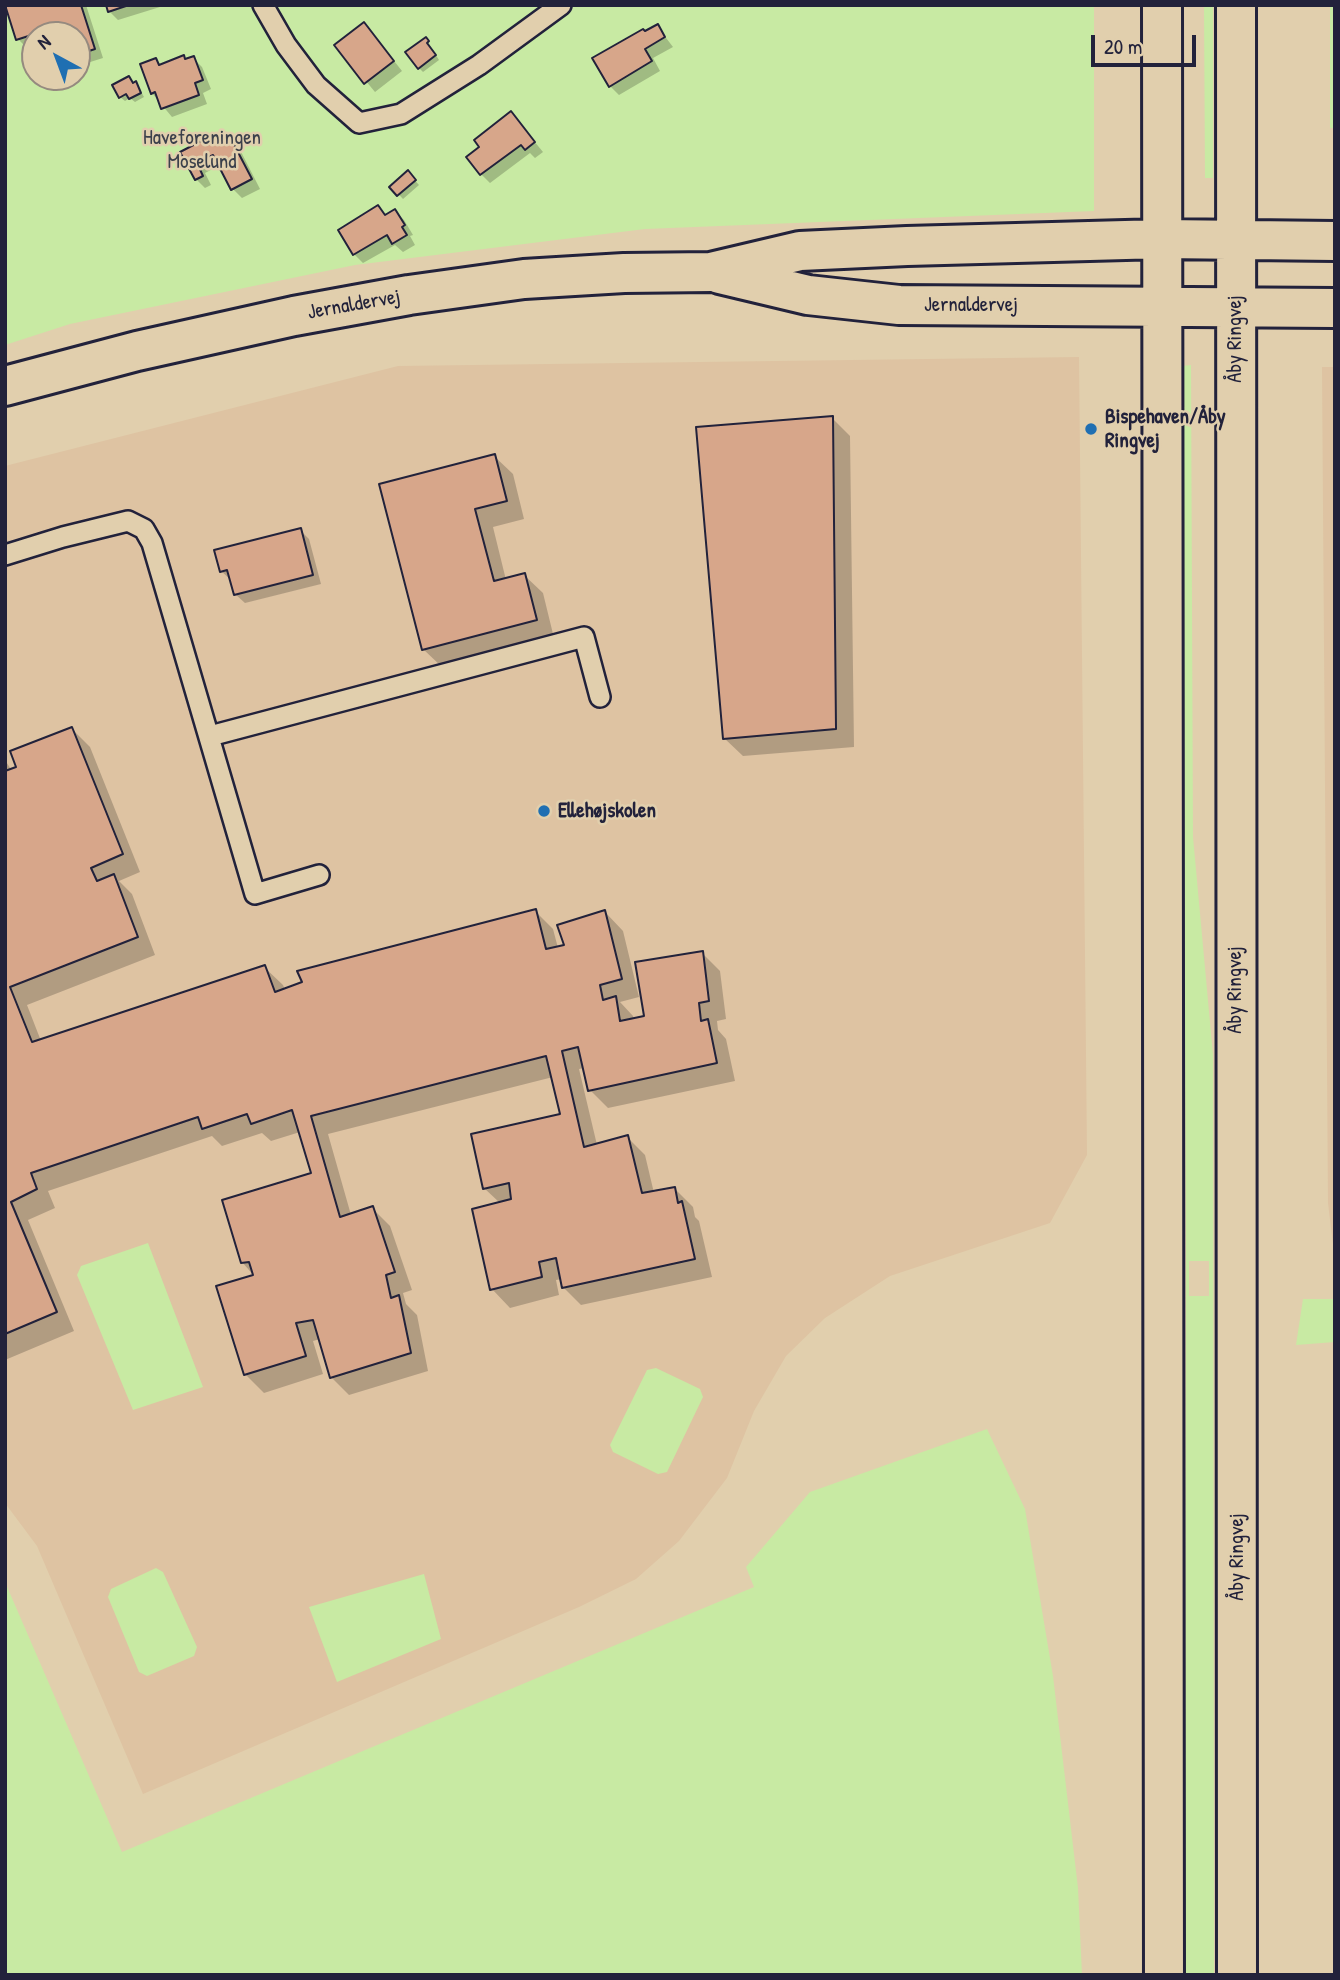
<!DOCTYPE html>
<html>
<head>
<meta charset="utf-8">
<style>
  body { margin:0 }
  #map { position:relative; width:1340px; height:1980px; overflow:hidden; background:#e1cfad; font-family:"Patrick Hand",sans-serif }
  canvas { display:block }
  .frame { position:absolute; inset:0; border:7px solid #22223b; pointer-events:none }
  .north { position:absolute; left:21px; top:21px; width:70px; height:70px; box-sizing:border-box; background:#e1cfad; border:2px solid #958a7f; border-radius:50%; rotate:319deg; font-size:19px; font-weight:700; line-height:28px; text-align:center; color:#22223b }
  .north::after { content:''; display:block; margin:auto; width:24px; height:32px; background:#1f6fb2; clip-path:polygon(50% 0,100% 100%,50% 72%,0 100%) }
  .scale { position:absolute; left:1091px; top:35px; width:105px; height:32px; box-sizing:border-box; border:4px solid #22223b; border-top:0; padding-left:9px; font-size:21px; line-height:24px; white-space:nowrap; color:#22223b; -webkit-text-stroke:5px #e1cfad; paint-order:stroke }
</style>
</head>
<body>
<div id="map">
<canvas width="1340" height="1980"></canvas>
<div class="frame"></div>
<div class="north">N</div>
<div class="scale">20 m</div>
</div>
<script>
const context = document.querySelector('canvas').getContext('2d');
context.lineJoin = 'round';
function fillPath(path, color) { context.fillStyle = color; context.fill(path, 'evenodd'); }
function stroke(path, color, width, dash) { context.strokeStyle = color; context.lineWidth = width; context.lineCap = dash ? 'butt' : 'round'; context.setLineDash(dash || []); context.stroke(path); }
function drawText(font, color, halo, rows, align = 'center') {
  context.font = font + ' "Patrick Hand",sans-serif'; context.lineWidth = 5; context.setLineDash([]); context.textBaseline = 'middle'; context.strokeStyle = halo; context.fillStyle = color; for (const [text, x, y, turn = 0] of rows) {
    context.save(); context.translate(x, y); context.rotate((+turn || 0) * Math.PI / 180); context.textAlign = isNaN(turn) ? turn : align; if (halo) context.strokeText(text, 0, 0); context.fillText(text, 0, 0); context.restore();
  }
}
fillPath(new Path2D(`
  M 1079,357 L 1087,1155 L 1050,1223 L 890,1276 L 825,1318 L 786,1356 L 754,1411 L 727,1478 L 679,1541 L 636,1579 L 579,1607 L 143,1794 L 37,1546 L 5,1503 L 5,466 L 398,366 Z
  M 1322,367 L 1335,367 L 1335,1261 L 1328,1203 Z`), '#dec3a2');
fillPath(new Path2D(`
  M 5,5 L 1094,5 L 1094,211 L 645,229 L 355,265 L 70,324 L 5,345 ZM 35,35 L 77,35 L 77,77 L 35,77 Z
  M 1204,5 L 1213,5 L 1213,178 L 1205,178 Z
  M 1330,5 L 1335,5 L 1335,128 L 1330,128 Z
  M 1191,365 L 1193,837 L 1213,1055 L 1214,1975 L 1185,1975 L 1186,1260 L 1182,366 ZM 1189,1261 L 1209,1261 L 1209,1296 L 1189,1296 Z
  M 148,1243 L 203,1387 L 133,1410 L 77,1275 L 81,1266 Z
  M 1303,1299 L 1335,1299 L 1335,1342 L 1296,1345 Z
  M 656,1368 L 700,1389 L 703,1397 L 667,1472 L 658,1474 L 613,1452 L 610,1445 L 647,1370 Z
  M 987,1429 L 1025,1509 L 1053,1676 L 1078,1888 L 1082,1975 L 5,1975 L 5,1582 L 122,1852 L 754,1587 L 746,1567 L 810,1492 Z
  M 156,1568 L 163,1572 L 197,1647 L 194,1656 L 147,1676 L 139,1672 L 108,1597 L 111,1589 Z
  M 424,1574 L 441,1639 L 337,1682 L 309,1607 Z`), '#c8eaa3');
fillPath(new Path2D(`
  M 11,5 L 86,5 L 103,58 L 87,63 L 78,54 L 77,35 L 71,34 L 35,35 L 35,46 L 27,48 L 18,39 Z
  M 107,5 L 160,5 L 160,7 L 118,20 L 109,11 Z
  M 657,26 L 673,47 L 653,58 L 660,71 L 619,95 L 610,86 L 645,33 Z
  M 372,33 L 402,71 L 375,92 L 336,45 Z
  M 426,39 L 439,60 L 423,72 L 419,68 Z
  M 183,57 L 187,60 L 193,58 L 202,67 L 211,89 L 203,93 L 207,104 L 172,117 L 152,93 L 155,60 L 162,66 Z
  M 129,78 L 139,88 L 144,97 L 135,102 L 130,98 L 125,101 L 120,97 Z
  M 511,113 L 543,152 L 535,158 L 530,153 L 490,183 L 481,174 L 482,147 Z
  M 228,135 L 237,144 L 260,189 L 242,198 L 233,189 L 220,165 L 205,173 L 211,185 L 205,188 L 196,179 L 183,153 Z
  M 408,173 L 419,185 L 403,199 L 392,187 Z
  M 378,207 L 387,216 L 395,211 L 404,220 L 413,235 L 410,236 L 415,245 L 403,252 L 395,245 L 363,263 L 354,254 Z
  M 832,418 L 850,436 L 854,747 L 743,756 L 724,738 Z
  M 494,456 L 513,474 L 524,519 L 493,527 L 506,580 L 524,575 L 543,593 L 554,638 L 442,667 L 423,649 Z
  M 300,530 L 309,539 L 321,584 L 245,603 L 235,594 L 231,580 L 221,571 Z
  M 72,729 L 90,747 L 140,872 L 119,881 L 132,894 L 155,955 L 27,1005 L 41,1041 L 264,967 L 283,985 L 285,990 L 535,911 L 553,929 L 558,948 L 566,946 L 605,912 L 623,931 L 639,997 L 620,1002 L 633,1016 L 634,1020 L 646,1018 L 702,953 L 720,971 L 726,1019 L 717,1021 L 718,1030 L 726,1039 L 735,1081 L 608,1108 L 590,1090 L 584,1068 L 579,1069 L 597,1145 L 627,1137 L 645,1155 L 654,1193 L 675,1189 L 693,1207 L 695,1217 L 699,1221 L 712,1277 L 581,1305 L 563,1287 L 562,1279 L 556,1280 L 559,1295 L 510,1308 L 492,1289 L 500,1203 L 484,1188 L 562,1115 L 553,1077 L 328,1134 L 351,1215 L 372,1208 L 390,1226 L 412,1290 L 403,1293 L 406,1304 L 417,1315 L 428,1371 L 349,1395 L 331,1377 L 320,1339 L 313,1341 L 323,1374 L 264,1393 L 245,1374 L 255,1277 L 242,1262 L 313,1174 L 300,1132 L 271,1141 L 262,1133 L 222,1146 L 212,1136 L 48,1191 L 55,1208 L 28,1220 L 74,1331 L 5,1360 L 5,760 L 12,771 Z`), '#0003');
const building = new Path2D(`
  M 5,5 L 81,5 L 95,49 L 77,55 L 77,35 L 70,35 L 66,24 L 16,40 Z
  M 106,5 L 129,5 L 108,12 Z
  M 364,22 L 394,61 L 364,84 L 334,45 Z
  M 658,24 L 665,37 L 645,49 L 652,61 L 609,87 L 592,58 L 643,29 L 645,31 Z
  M 426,37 L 429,41 L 427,43 L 436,55 L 418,69 L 405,52 Z
  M 184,55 L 185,59 L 194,56 L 203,80 L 195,83 L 199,95 L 161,109 L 155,92 L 151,94 L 140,64 L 156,58 L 159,65 Z
  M 129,76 L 133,83 L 136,81 L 141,93 L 129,99 L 126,94 L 119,98 L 112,85 Z
  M 511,111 L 535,142 L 525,150 L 521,145 L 480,175 L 466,157 L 479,147 L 474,140 Z
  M 228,133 L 252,179 L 231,190 L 213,155 L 197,163 L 203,176 L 195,180 L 180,152 L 205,139 L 207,143 Z
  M 408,170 L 416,180 L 397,196 L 389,187 Z
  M 378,205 L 385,215 L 395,209 L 405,225 L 402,227 L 407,235 L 392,244 L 387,235 L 353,255 L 338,230 Z
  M 833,416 L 836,729 L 723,739 L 696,427 Z
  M 495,454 L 507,501 L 475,509 L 494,581 L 525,573 L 537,620 L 422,650 L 379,484 Z
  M 301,528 L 313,575 L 234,595 L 227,570 L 220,572 L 214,550 Z
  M 72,727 L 123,854 L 91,868 L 97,881 L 114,874 L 138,937 L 10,987 L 32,1042 L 265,965 L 275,992 L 302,982 L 297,971 L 536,909 L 546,949 L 564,945 L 557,925 L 605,910 L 622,979 L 600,985 L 603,1000 L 616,996 L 620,1021 L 644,1016 L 635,962 L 703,951 L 709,1001 L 699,1003 L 701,1021 L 708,1019 L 717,1063 L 588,1091 L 578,1047 L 562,1051 L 584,1147 L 628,1135 L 642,1193 L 675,1187 L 678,1203 L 682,1201 L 695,1259 L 562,1288 L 556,1258 L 539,1262 L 542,1277 L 490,1290 L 472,1209 L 511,1199 L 509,1183 L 483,1189 L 471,1134 L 560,1114 L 546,1056 L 311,1116 L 340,1217 L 373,1206 L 395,1272 L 386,1275 L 391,1298 L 399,1295 L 411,1353 L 330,1378 L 313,1320 L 296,1323 L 306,1356 L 244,1375 L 216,1286 L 253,1275 L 249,1262 L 241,1263 L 222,1200 L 311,1173 L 292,1110 L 251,1124 L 247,1114 L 202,1129 L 198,1117 L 31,1173 L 37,1189 L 11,1202 L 57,1312 L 5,1334 L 5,771 L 16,767 L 10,751 Z`);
fillPath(building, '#d7a68a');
stroke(building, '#22223b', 2);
const lane = new Path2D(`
  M 263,5 L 286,45 L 316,85 L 359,123 L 401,114 L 479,65 L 561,5
  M 5,555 L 63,537 L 128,521 L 144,529 L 152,543 L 255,894 L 319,875
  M 210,736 L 584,637 L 600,697`);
const secondary = new Path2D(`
  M 1162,5 L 1164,1975
  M 1236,5 L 1237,1975
  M 720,274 L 808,295 L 899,305 L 1335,308
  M 5,386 L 137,351 L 294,316 L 409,295 L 524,279 L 624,273 L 711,272 L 800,251 L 907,246 L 1162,239 L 1335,241`);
stroke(lane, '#22223b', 24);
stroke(secondary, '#22223b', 44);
stroke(lane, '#e1cfad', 19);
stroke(secondary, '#e1cfad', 38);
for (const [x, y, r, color] of [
  [1091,429,7,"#1f6fb2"],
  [544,811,7,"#1f6fb2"]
]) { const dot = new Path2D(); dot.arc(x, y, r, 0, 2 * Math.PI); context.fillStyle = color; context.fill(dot); stroke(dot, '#e1cfad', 2.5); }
drawText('21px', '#3b404b', '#e1cfad', [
  ["Haveforeningen",202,138],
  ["Moselund",202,162]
]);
drawText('21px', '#22223b', '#e1cfad', [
  ["Jernaldervej",354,305,-10],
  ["Jernaldervej",971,305],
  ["Åby Ringvej",1235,339,-90],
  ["Åby Ringvej",1235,990,-90],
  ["Åby Ringvej",1237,1557,-90]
]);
drawText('bold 21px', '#22223b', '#e1cfad', [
  ["Bispehaven/Åby",1105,417],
  ["Ringvej",1105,441],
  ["Ellehøjskolen",558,811]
], 'left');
</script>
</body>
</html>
